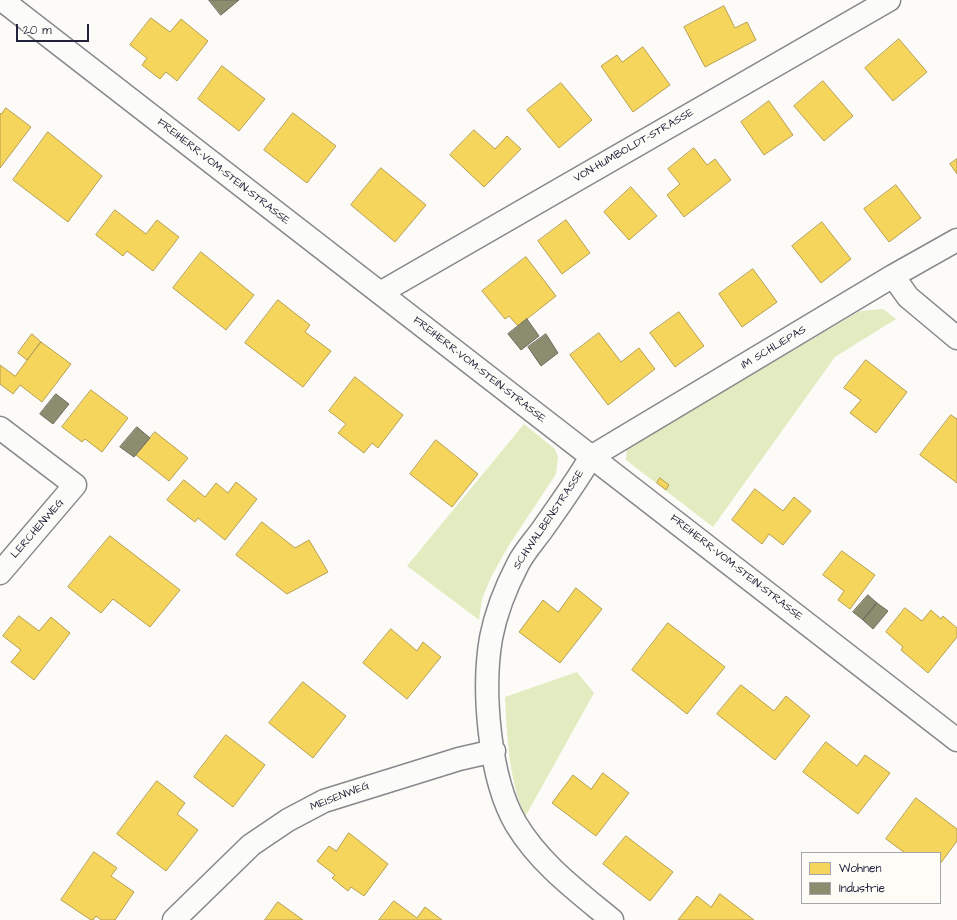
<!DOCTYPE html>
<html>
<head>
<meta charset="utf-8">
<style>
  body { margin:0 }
  #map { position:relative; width:957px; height:920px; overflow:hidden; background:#fcfbf8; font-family:"Architects Daughter",sans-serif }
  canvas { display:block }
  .legend { position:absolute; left:801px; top:852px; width:140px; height:52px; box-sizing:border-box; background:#fdfcf7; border:1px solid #a5a5ac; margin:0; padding:5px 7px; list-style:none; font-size:12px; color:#22223b }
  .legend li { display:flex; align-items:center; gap:8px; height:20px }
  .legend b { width:20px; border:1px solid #a5a5ac }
  .scale { position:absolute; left:16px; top:24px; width:73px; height:18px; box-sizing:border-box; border:2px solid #22223b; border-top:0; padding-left:5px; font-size:12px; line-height:14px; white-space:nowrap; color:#22223b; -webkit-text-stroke:3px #fdfcf7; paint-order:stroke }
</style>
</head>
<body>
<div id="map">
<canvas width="957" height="920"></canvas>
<ul class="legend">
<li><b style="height:11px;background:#f6d55c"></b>Wohnen</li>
<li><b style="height:11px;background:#8c8c6e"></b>Industrie</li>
</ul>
<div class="scale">20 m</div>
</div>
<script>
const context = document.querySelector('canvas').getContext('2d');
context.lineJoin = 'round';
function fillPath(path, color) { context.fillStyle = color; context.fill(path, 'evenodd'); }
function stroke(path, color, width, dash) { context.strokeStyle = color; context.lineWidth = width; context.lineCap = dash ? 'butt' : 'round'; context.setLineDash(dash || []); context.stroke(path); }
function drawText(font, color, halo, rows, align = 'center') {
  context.font = font + ' "Architects Daughter",sans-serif'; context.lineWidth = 4; context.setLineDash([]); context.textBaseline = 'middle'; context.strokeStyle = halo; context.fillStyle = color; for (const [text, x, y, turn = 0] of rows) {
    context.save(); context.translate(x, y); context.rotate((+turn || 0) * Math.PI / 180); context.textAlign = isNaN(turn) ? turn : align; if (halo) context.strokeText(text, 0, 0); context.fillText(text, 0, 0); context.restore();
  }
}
fillPath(new Path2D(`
  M 883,309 L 896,319 L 835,357 L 713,527 L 626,460 L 627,448 L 860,311 Z
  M 524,424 L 555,449 L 558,457 L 556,474 L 509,545 L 491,577 L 482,599 L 479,620 L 407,566 Z
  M 577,672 L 594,693 L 525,817 C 509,779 507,738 505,697 Z`), '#e2ecc0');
const homes = new Path2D(`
  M 724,6 L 735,28 L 747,22 L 756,40 L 705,67 L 684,27 Z
  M 151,18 L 170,32 L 181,19 L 208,41 L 177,81 L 166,72 L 160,79 L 142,65 L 147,58 L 130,45 Z
  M 899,39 L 927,72 L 893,101 L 865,68 Z
  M 643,47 L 670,85 L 633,112 L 601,66 L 617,55 L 622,62 Z
  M 222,66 L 265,99 L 239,131 L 198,99 Z
  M 823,81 L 853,116 L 824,141 L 794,106 Z
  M 561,83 L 592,120 L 559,148 L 527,110 Z
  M 769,101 L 793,135 L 764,155 L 741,122 Z
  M 6,108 L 31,127 L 0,168 L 0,113 L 1,114 Z
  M 293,113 L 336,146 L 307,183 L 264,150 Z
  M 474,130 L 495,149 L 507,136 L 521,149 L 484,187 L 450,155 Z
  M 48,132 L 102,176 L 68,222 L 13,180 Z
  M 694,148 L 707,165 L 715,159 L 731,180 L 684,217 L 667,195 L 680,184 L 668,169 Z
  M 957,159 L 957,174 L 950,164 Z
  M 381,168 L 426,205 L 395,242 L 351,205 Z
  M 896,185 L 921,218 L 889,242 L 864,209 Z
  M 631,187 L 657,216 L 629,240 L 604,212 Z
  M 115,210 L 146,234 L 157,220 L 179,237 L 153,271 L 127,251 L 123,256 L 96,235 Z
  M 566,220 L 590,253 L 562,274 L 538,241 Z
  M 822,222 L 851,259 L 821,283 L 792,246 Z
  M 201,252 L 254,295 L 226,330 L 173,288 Z
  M 526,257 L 556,296 L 518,326 L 509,316 L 505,319 L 482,291 Z
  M 753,269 L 777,302 L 742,327 L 719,294 Z
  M 278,300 L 310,325 L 305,332 L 331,351 L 303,387 L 245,343 Z
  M 679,312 L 704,346 L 675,367 L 650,333 Z
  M 599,333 L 621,362 L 639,348 L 655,369 L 608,405 L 570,355 Z
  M 32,334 L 41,342 L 27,360 L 18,353 Z
  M 41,342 L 71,364 L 42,402 L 20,385 L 13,394 L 0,384 L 0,365 L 15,376 Z
  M 866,360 L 907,392 L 876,433 L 850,413 L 861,400 L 844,388 Z
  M 355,377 L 403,415 L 378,448 L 372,443 L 364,453 L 338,433 L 346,424 L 329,411 Z
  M 91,390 L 128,418 L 102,452 L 85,439 L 82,442 L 62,427 Z
  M 951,415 L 957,419 L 957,483 L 920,455 Z
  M 155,432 L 188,458 L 169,481 L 136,455 Z
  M 436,440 L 478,474 L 452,507 L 410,474 Z
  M 660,478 L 669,485 L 666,490 L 657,483 Z
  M 184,480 L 205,497 L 216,483 L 228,493 L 236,482 L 257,499 L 225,540 L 198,518 L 195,522 L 167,500 Z
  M 755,489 L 783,511 L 794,497 L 811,511 L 783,545 L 769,534 L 762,544 L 732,520 Z
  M 262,522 L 295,548 L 309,540 L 328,572 L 287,594 L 236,555 Z
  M 110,536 L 180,590 L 150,627 L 113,599 L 101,613 L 68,587 Z
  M 842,551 L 875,575 L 850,609 L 838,600 L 844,591 L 823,575 Z
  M 576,588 L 602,609 L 560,663 L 519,632 L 543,600 L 558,612 Z
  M 905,608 L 922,621 L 931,610 L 941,619 L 943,616 L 957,628 L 957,637 L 928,673 L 901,650 L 903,647 L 886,632 Z
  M 19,616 L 39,631 L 51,617 L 70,633 L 34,680 L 11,662 L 21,650 L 3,636 Z
  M 668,623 L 725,667 L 687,714 L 632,670 Z
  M 391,629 L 417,651 L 423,642 L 441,657 L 407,699 L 363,663 Z
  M 303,682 L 346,716 L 313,758 L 269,723 Z
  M 741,685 L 774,711 L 786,696 L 810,716 L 775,760 L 717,714 Z
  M 226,735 L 265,765 L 233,807 L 194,777 Z
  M 826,742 L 857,766 L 865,755 L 890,773 L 858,814 L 803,772 Z
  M 603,773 L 629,793 L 596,836 L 552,803 L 573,775 L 591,789 Z
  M 157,781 L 185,803 L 177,814 L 198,830 L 166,871 L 117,834 Z
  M 916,798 L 957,829 L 957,841 L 940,864 L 940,853 L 905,853 L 886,839 Z
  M 349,833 L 388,864 L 364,896 L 351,887 L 348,891 L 332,878 L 335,875 L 317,861 L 329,846 L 336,851 Z
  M 626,836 L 673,872 L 650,901 L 603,864 Z
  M 94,852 L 117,868 L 111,876 L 134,892 L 115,920 L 101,920 L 96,916 L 93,920 L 91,920 L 61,900 Z
  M 720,894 L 754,920 L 678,920 L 697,896 L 711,907 Z
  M 394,901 L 417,918 L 425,907 L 442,920 L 379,920 Z
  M 278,902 L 303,920 L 265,920 Z`);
fillPath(homes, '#f6d55c');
stroke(homes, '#b69f52', 1);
const industry = new Path2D(`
  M 209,0 L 239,0 L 221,15 Z
  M 527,319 L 539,336 L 521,350 L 508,334 Z
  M 546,334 L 558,353 L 541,366 L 528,347 Z
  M 56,394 L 69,404 L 53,424 L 40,414 Z
  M 137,427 L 150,438 L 134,457 L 120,447 Z
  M 868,595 L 877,603 L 863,620 L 853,612 Z
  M 877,603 L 888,611 L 873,629 L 863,620 Z`);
fillPath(industry, '#8c8c6e');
stroke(industry, '#6c6c5f', 1);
const street = new Path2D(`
  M 2,0 L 957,740
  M 893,276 L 908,297 L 957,338
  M 380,293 L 889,0
  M 0,428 L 75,485 L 0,573
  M 174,920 L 251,845 L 288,820 L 324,801 L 459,759 L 494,751
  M 612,920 C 577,891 540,864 516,824 C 489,778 482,690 491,638 C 496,612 506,587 518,564 C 524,552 534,541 542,530 C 559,506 576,482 591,457 L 893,276 L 957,240`);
stroke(street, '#88888c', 25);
stroke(street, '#fbfbf9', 22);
drawText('11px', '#22223b', '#fdfcf7', [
  ["VON-HUMBOLDT-STRASSE",634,146,-30],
  ["FREIHERR-VOM-STEIN-STRASSE",223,172,38],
  ["IM SCHLIEPAS",774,348,-31],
  ["FREIHERR-VOM-STEIN-STRASSE",479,370,38],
  ["SCHWALBENSTRASSE",549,520,-56],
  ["LERCHENWEG",38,529,-49],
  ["FREIHERR-VOM-STEIN-STRASSE",736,568,38],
  ["MEISENWEG",340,797,-21]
]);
</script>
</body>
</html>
